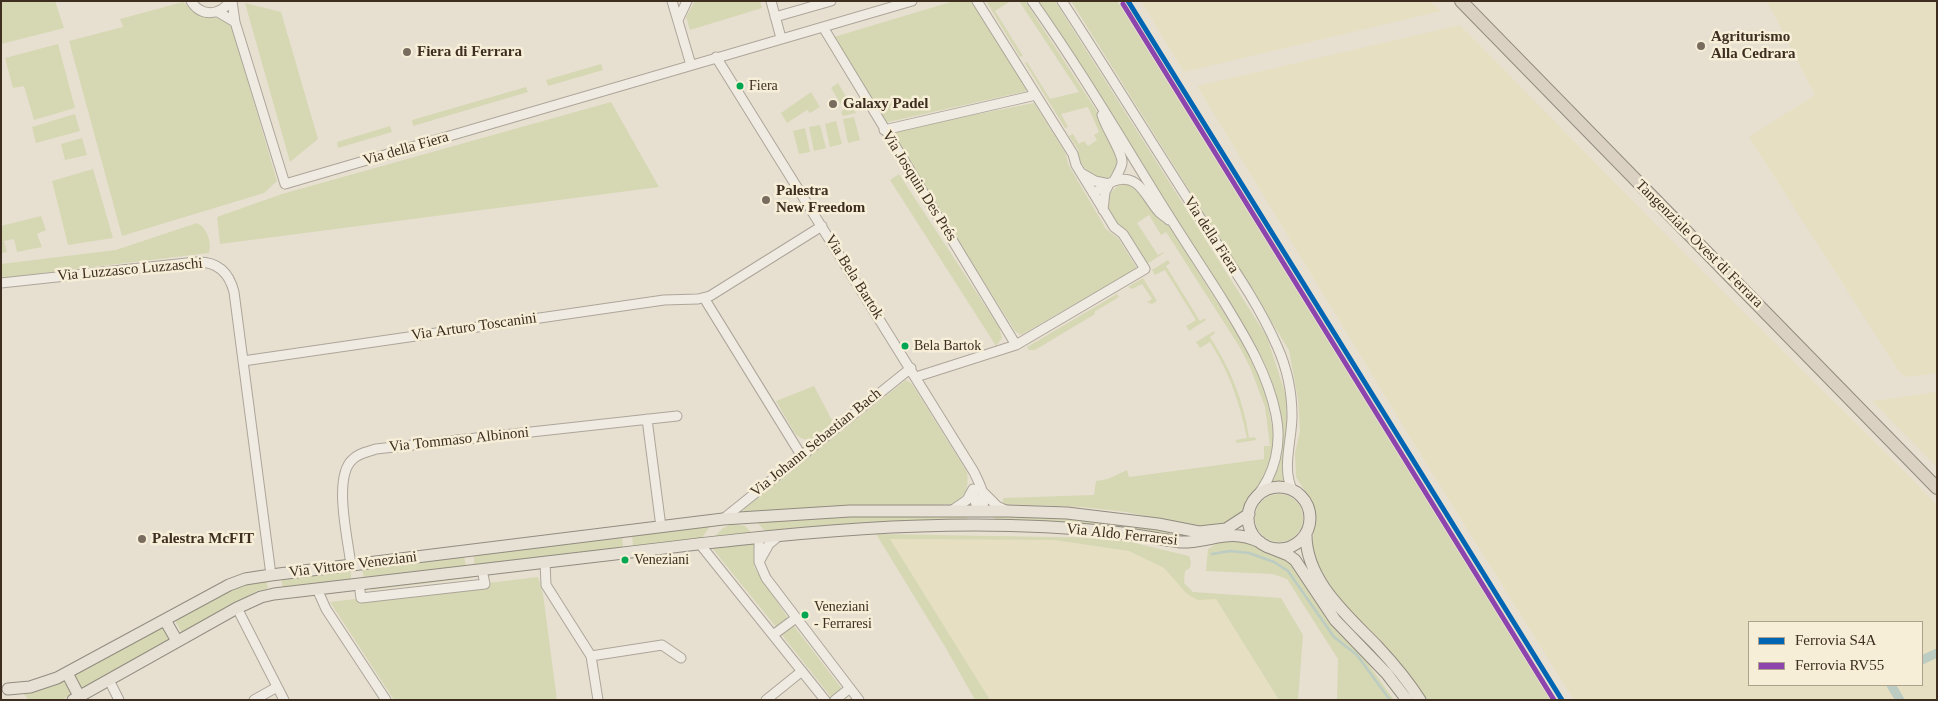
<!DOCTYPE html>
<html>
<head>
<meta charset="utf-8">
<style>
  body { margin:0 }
  #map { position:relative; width:1938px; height:701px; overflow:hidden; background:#e7e0d1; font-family:Georgia,serif }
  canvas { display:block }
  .frame { position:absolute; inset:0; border:2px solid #3d2e20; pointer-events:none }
  .legend { position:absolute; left:1748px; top:621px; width:175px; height:65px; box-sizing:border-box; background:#f7eed8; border:1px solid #ada18e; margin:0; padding:6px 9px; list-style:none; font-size:15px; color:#3d2e20 }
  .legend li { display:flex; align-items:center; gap:10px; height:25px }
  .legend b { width:25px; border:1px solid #ada18e }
</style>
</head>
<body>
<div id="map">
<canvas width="1938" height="701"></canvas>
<div class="frame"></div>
<ul class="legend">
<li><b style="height:6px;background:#0066b3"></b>Ferrovia S4A</li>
<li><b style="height:6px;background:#8e44ad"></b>Ferrovia RV55</li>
</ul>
</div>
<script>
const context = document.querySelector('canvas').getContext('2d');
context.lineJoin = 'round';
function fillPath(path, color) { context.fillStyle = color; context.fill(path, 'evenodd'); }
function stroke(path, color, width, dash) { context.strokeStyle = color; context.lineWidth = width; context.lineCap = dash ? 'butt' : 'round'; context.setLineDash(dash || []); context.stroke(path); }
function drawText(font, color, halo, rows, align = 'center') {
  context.font = font + ' Georgia,serif'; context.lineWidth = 5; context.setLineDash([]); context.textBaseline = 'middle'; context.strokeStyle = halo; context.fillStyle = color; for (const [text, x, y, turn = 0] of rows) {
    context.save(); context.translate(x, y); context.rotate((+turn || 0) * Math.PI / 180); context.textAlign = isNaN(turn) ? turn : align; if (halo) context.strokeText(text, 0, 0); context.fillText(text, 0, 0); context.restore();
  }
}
fillPath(new Path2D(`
  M 1141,1 L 1430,1 L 1441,11 L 1184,72 Z
  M 1767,1 L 1937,1 L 1937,373 L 1907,377 L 1900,373 L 1749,137 L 1815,95 Z
  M 1460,25 L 1678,247 L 1899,466 L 1937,505 L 1937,700 L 1574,700 L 1413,442 L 1197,86 ZM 1749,622 L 1922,622 L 1922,685 L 1749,685 Z
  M 1937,392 L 1937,467 L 1872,401 Z
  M 890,539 L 1054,540 L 1129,551 L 1164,568 L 1187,594 L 1216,599 L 1279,700 L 990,700 Z`), '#e6dfc2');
fillPath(new Path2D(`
  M 1,1 L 55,1 L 64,28 L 1,44 Z
  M 695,1 L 760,1 L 762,8 L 690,30 L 686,17 Z
  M 954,1 L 972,1 L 1027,91 L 888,122 L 885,121 L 834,37 Z
  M 986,1 L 1011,1 L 995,11 L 1023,56 L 1020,57 Z
  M 1019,1 L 1025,1 L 1096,110 C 1101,127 1117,143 1119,161 C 1119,164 1117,168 1115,171 C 1102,193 1080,167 1077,152 L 1079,151 L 1069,136 L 1073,134 L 1079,144 L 1084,141 L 1088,146 L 1097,140 L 1094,135 L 1099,132 L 1088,107 L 1061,114 L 1068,127 L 1065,128 L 1025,63 L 1027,62 L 1050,99 L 1079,92 Z
  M 1036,1 L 1055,1 L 1267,337 L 1286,396 L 1287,423 L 1285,482 L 1272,481 C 1291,451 1281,407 1270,376 C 1265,363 1258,350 1251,337 Z
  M 1071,1 L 1117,1 L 1550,700 L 1426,700 L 1378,638 L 1340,600 L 1317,564 L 1312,549 L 1315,516 L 1312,502 L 1296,477 L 1295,453 L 1300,431 L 1298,399 L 1289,350 Z
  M 183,2 C 188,6 192,12 198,15 C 213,22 222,12 232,28 L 277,181 L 264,193 L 122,236 L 69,41 L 123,27 L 120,19 Z
  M 245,3 L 281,12 L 318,139 L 290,162 Z
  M 58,44 L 75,108 L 34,120 L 24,86 L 13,88 L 5,58 Z
  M 601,64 L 603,70 L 548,86 L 546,80 Z
  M 838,83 L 856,113 L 843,116 L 841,112 L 844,109 L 831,88 Z
  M 526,87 L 528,92 L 413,126 L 412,120 Z
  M 811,92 L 820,107 L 810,113 L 807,110 L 787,123 L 781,113 Z
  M 611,102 L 659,187 L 220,244 L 217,217 L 282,194 Z
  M 1034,103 L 1066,154 L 1068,164 L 1106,229 L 1118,238 L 1137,268 L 1021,335 L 1015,331 L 899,147 L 895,136 L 896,132 L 902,129 Z
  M 75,114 L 80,131 L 36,143 L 32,127 Z
  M 854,117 L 860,140 L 848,143 L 843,119 Z
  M 836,121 L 842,144 L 830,147 L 825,124 Z
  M 820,125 L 826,148 L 814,151 L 809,127 Z
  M 390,126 L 392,132 L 338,148 L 337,142 Z
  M 805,128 L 810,152 L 799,154 L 793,131 Z
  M 82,138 L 87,155 L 65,160 L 61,144 Z
  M 93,169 L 113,238 L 68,245 L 52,181 Z
  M 899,174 L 999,327 L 1002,338 L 996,346 L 890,180 Z
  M 1121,184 L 1134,184 L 1171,228 L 1244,345 L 1255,365 L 1266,395 L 1274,437 L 1272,453 L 1259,489 L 1249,499 L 1244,509 L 1233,523 L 1201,528 L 1126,512 L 1082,507 L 1003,504 L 1003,498 L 1094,495 L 1096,481 L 1108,479 L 1127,470 L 1129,477 L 1264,459 L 1264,446 L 1270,446 L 1265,407 L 1250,367 L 1239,346 L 1166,232 L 1161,235 L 1149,215 L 1137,223 L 1158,255 L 1163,252 L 1164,253 L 1147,264 C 1140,253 1134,240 1126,230 C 1123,227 1120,225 1117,223 C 1103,210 1105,193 1121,184 Z
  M 41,216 L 46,230 L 37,234 L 42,247 L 17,252 L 14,239 L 4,241 L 7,252 L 1,253 L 1,226 Z
  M 197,223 C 207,227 212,243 209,253 L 1,278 L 1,264 L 116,250 Z
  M 1168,260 L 1170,263 L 1166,266 L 1198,318 L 1200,321 L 1205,318 L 1206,320 L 1189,331 L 1186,326 L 1196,320 L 1165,270 L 1155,275 L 1152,270 Z
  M 1143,278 L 1157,301 L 1152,304 L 1147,302 L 1152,299 L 1142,284 L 1132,289 L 1128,287 Z
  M 1117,294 L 1119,297 L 1094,312 L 1095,314 L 1035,350 L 1029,350 L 1027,347 Z
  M 1214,331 L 1215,333 L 1210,337 C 1230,368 1244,401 1249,438 L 1255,437 L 1256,440 L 1236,443 L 1236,440 L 1247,438 C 1240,403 1229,372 1210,342 L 1200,348 L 1196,342 Z
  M 906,380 L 912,384 L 967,472 C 969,488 966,496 952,504 L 744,512 L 743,509 Z
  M 814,386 L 834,424 C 822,433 807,449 794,432 L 776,401 Z
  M1255 518a24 24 0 1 1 48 0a24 24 0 1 1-48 0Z
  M 968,514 L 966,523 L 866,523 L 769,530 L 764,530 L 756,521 L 784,518 Z
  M 993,514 L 1030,514 L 1123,522 L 1188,535 L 1189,539 L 994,522 Z
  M 732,524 L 745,526 L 751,532 L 715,536 L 723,528 Z
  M 711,525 L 702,538 L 633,546 L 632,533 Z
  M 876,534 L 1114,538 L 1189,556 L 1191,562 L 1190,568 L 1185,571 L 1184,583 L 1193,592 L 1281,598 L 1303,635 L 1298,700 L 1279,700 L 1216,599 L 1198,600 L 1187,594 L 1164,568 L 1129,551 L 1054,540 L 890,539 L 990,700 L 975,700 L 947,650 Z
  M 622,535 L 623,548 L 474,566 L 474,552 Z
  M 1234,539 L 1249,543 L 1270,554 L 1285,558 L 1296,569 L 1362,655 L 1394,700 L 1337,700 L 1338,659 L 1287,579 L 1273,574 L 1206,571 L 1208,549 L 1218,543 Z
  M 755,542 L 754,567 L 788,618 L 776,627 L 712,548 Z
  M 464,554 L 466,567 L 364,580 L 362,567 Z
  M 351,569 L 351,579 L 283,589 L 281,578 Z
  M 471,574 L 471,578 L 371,590 L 370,586 Z
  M 538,577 L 543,594 L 557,700 L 394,700 L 330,602 Z
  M 266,580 L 268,588 L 257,591 L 182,633 L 174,619 L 234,587 Z
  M 794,626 L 842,689 L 831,697 L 782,635 Z
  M 162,627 L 170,641 L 82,690 L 73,675 Z
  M 64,679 L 72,695 L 61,700 L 28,700 L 24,694 L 42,689 Z`), '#d6d7b3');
stroke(new Path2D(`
  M 1212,554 L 1230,551 L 1249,553 L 1274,562 L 1288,571 L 1334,637 L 1357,655 L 1390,700`), '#bcccc2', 2.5);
stroke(new Path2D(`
  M 1922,660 L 1937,653
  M 1891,685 L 1900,700`), '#bcccc2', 9);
const minor = new Path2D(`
  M 191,1 C 201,17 220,16 230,1
  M 672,1 L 691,65
  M 771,1 L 781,38
  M 1032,1 C 1081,70 1124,144 1169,216 C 1187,245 1206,273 1224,302 C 1246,338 1268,374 1276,415 C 1282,444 1275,474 1256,497
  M 1062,1 C 1107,70 1150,140 1195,210 C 1223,254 1256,298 1277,346 C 1287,368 1292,392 1292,416 C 1292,440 1281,470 1293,491
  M 218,12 L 235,22 L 232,1
  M 775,17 L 831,1
  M 678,20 L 687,1
  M 235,22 L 285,184 L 912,1
  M 823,27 L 1016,345
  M 716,57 L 974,472 C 980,485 987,496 982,511 L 976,505 L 973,491
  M 1102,115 C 1106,129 1123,153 1122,163 C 1121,169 1117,175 1114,181
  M 884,130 L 1036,95
  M 1081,173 L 1095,181 L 1109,184 L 1105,192 L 1103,210
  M 1093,193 C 1099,190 1107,184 1114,181 C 1139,172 1146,198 1159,212 C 1162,215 1166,217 1169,220
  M 1,283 L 196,262 C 217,261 229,272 234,292 L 271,575
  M 704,298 L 801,455
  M 243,361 L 664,300 L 698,299 L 710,296 L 822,226
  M 916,377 L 1016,345 L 1145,269 L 1123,234 L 1114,227 L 1076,165 L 1073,154 L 977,1
  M 647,419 L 661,527
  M 984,493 L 997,506 L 1008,511
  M 951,511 L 967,500 L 973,489
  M 723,519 L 911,368
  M 759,537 L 759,562 L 766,578 L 859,700
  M 699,543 L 825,700
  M 545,562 L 546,585 L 591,656 L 598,700
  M 759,562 L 769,544 L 780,535
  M 351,565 C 348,540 333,478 352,460 C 358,453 368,452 376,449 L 677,416
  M 359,584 L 361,598 L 485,584 L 482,570
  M 317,589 L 326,609 L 386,700
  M 237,608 L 284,700
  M 773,635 L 796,618
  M 591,656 L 662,645 L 681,658
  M 109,680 L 119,700
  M 254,700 L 277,687
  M 766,700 L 802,671
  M 835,700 L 850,688`);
const major = new Path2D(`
  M1248 518a31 31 0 1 1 62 0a31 31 0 1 1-62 0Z
  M 1306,533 C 1305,580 1347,615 1377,646 C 1393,663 1408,681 1420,700
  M 1268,547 L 1288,555 L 1295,560 L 1335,620 L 1387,674 L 1407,700
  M 165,620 L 177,641
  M 67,673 L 79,696
  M 8,689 L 30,687 L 57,678 L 229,585 L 245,579 L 271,575 L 723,519 L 850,511 L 1008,511 L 1067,513 L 1158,524 L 1199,532 L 1226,529 L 1249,514
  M 73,700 L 237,608 L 261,597 L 274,594 C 388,581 502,567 615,554 C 780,534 946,514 1112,532 C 1135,534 1157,539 1180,542 C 1212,543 1227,527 1260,542`);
const highway = new Path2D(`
  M 1461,1 L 1937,488`);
stroke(minor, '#ada599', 11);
stroke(major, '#928b80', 13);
stroke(highway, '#928b80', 14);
stroke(minor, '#efebe3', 9);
stroke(major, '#e6e1d4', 11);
stroke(highway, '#dad1c2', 12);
stroke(new Path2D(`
  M 1128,1 L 1562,700`), '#0066b3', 5);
stroke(new Path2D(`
  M 1123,4 L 1554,700`), '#8e44ad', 5);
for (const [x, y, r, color] of [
  [1701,46,5,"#786c5e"],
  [407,52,5,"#786c5e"],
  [740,86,4.5,"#00a651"],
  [833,104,5,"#786c5e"],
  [766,200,5,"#786c5e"],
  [905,346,4.5,"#00a651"],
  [142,539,5,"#786c5e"],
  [625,560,4.5,"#00a651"],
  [805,615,4.5,"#00a651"]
]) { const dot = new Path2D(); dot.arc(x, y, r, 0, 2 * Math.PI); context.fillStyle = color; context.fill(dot); stroke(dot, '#f7eed8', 2); }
drawText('14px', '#3d2e20', '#f7eed8', [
  ["Fiera",749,86],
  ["Bela Bartok",914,346],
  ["Veneziani",634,560],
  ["Veneziani",814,607],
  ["- Ferraresi",814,624]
], 'left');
drawText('bold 15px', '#3d2e20', '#f7eed8', [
  ["Agriturismo",1711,37],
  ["Alla Cedrara",1711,54],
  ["Fiera di Ferrara",417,52],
  ["Galaxy Padel",843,104],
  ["Palestra",776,191],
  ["New Freedom",776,208],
  ["Palestra McFIT",152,539]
], 'left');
drawText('15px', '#3d2e20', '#f7eed8', [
  ["Via della Fiera",406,149,-16],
  ["Via Josquin Des Prés",919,186,58],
  ["Via della Fiera",1211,235,57],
  ["Tangenziale Ovest di Ferrara",1699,244,45],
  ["Via Luzzasco Luzzaschi",130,270,-5],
  ["Via Bela Bartok",854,277,58],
  ["Via Arturo Toscanini",474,327,-8],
  ["Via Tommaso Albinoni",459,440,-6],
  ["Via Johann Sebastian Bach",816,443,-39],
  ["Via Aldo Ferraresi",1122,535,6],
  ["Via Vittore Veneziani",353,565,-7]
]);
</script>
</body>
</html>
